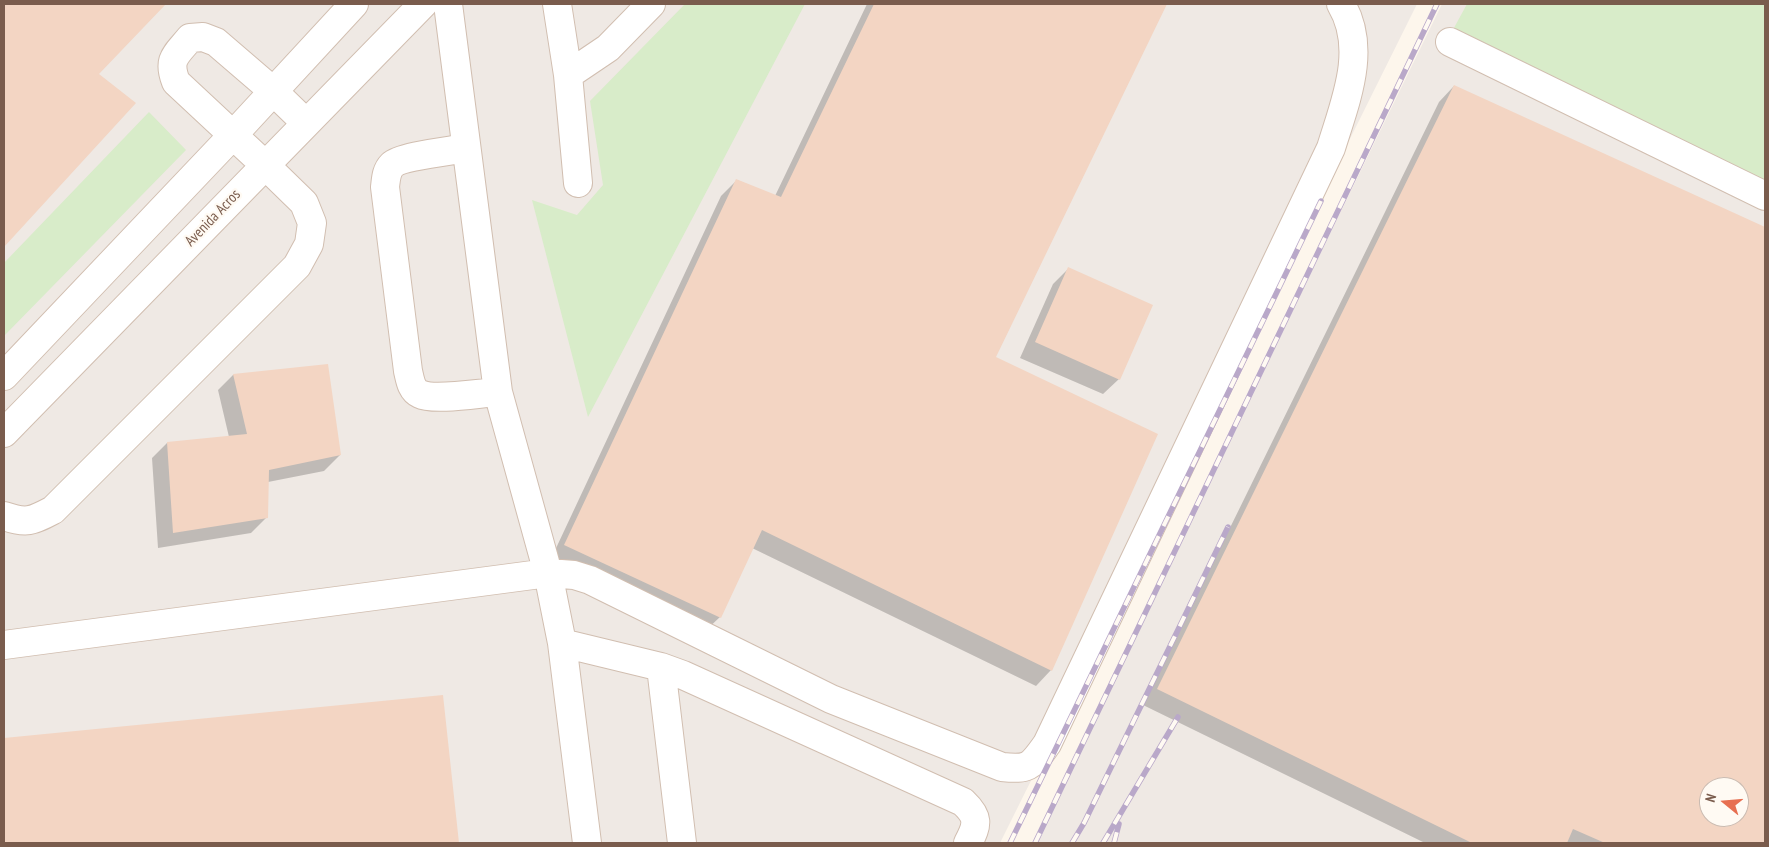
<!DOCTYPE html>
<html>
<head>
<meta charset="utf-8">
<style>
  body { margin:0 }
  #map { position:relative; width:1769px; height:847px; overflow:hidden; background:#fdf6ec; font-family:"PT Sans Narrow",sans-serif }
  canvas { display:block }
  .frame { position:absolute; inset:0; border:5px solid #7a5c4d; pointer-events:none }
  .north { position:absolute; left:1699px; top:777px; width:50px; height:50px; box-sizing:border-box; background:#fffaf3; border:1px solid #cabbb1; border-radius:50%; rotate:287deg; font-size:14px; font-weight:700; line-height:20px; text-align:center; color:#7a5c4d }
  .north::after { content:''; display:block; margin:auto; width:18px; height:22px; background:#e76f51; clip-path:polygon(50% 0,100% 100%,50% 72%,0 100%) }
</style>
</head>
<body>
<div id="map">
<canvas width="1769" height="847"></canvas>
<div class="frame"></div>
<div class="north">N</div>
</div>
<script>
const context = document.querySelector('canvas').getContext('2d');
context.lineJoin = 'round';
function fillPath(path, color) { context.fillStyle = color; context.fill(path, 'evenodd'); }
function stroke(path, color, width, dash) { context.strokeStyle = color; context.lineWidth = width; context.lineCap = dash ? 'butt' : 'round'; context.setLineDash(dash || []); context.stroke(path); }
function drawText(font, color, halo, rows, align = 'center') {
  context.font = font + ' "PT Sans Narrow",sans-serif'; context.lineWidth = 4.5; context.setLineDash([]); context.textBaseline = 'middle'; context.strokeStyle = halo; context.fillStyle = color; for (const [text, x, y, turn = 0] of rows) {
    context.save(); context.translate(x, y); context.rotate((+turn || 0) * Math.PI / 180); context.textAlign = isNaN(turn) ? turn : align; if (halo) context.strokeText(text, 0, 0); context.fillText(text, 0, 0); context.restore();
  }
}
fillPath(new Path2D(`
  M 4,4 L 1417,4 L 1000,843 L 4,843 Z
  M 1442,4 L 1765,4 L 1765,843 L 1033,843 ZM 1709,787 L 1739,787 L 1739,817 L 1709,817 Z`), '#efe9e4');
fillPath(new Path2D(`
  M 685,4 L 805,4 L 588,417 L 532,200 L 577,215 L 603,185 L 590,101 Z
  M 1467,4 L 1765,4 L 1765,185 L 1449,37 Z
  M 149,112 L 186,150 L 4,336 L 4,263 Z`), '#d8ecc9');
fillPath(new Path2D(`
  M 4,4 L 165,4 L 97,74 L 134,103 L 4,245 Z
  M 867,4 L 1165,4 L 994,357 L 1051,670 L 1036,686 L 752,548 L 720,617 L 704,632 L 550,561 L 721,196 L 737,180 L 775,196 Z
  M 1454,86 L 1765,229 L 1765,843 L 1425,843 L 1143,705 L 1439,102 ZM 1709,787 L 1739,787 L 1739,817 L 1709,817 Z
  M 1068,269 L 1119,379 L 1103,394 L 1020,358 L 1053,284 Z
  M 327,365 L 340,455 L 324,471 L 268,482 L 267,517 L 251,533 L 158,548 L 152,458 L 167,443 L 229,437 L 218,390 L 233,375 Z
  M 442,697 L 458,843 L 4,843 L 4,739 Z`), '#0003');
fillPath(new Path2D(`
  M 4,4 L 166,4 L 99,74 L 136,103 L 4,247 Z
  M 874,4 L 1167,4 L 996,357 L 1158,434 L 1052,671 L 762,530 L 721,618 L 564,545 L 736,179 L 781,197 Z
  M 1454,85 L 1765,227 L 1765,843 L 1605,843 L 1573,829 L 1567,843 L 1472,843 L 1157,689 ZM 1709,787 L 1739,787 L 1739,817 L 1709,817 Z
  M 1068,267 L 1153,305 L 1120,380 L 1035,342 Z
  M 328,364 L 341,455 L 269,470 L 268,518 L 173,533 L 167,442 L 247,434 L 233,374 Z
  M 443,695 L 459,843 L 4,843 L 4,738 Z`), '#f3d5c3');
const minor = new Path2D(`
  M 448,4 L 498,392 L 548,573 L 574,575 L 590,580 L 831,699 L 1002,767 C 1030,770 1031,766 1047,744 L 1331,148 C 1345,102 1368,49 1341,4
  M 557,4 L 568,75 L 578,183
  M 1450,42 L 1765,196
  M 568,75 L 608,48 L 651,4
  M 466,148 C 451,151 401,156 392,165 C 386,171 386,179 385,187 L 408,371 C 410,379 411,390 420,394 C 434,401 480,393 498,392
  M 4,376 L 233,135 L 354,4
  M 4,433 L 423,4
  M 4,516 C 27,524 32,521 53,510 L 297,266 L 309,244 L 312,223 L 304,203 L 265,165 L 176,82 C 167,59 176,55 190,38 L 203,37 L 216,42 L 273,91 L 306,123
  M 562,643 L 661,667
  M 4,645 L 548,573 L 562,643 L 587,843
  M 682,843 L 661,667 L 683,675 L 963,802 C 979,817 978,824 968,843`);
stroke(minor, '#d1beb0', 30);
stroke(minor, '#fff', 28);
const rail = new Path2D(`
  M 1010,843 L 1321,201
  M 1035,843 L 1437,4
  M 1072,843 L 1084,823 L 1228,527
  M 1103,843 L 1178,717
  M 1114,843 L 1119,824`);
stroke(rail, '#b9a8c9', 5.5);
stroke(rail, '#fffaf3', 4, [11]);
drawText('15px', '#7a5c4d', '#fffaf3', [
  ["Avenida Acros",213,218,-46]
]);
</script>
</body>
</html>
